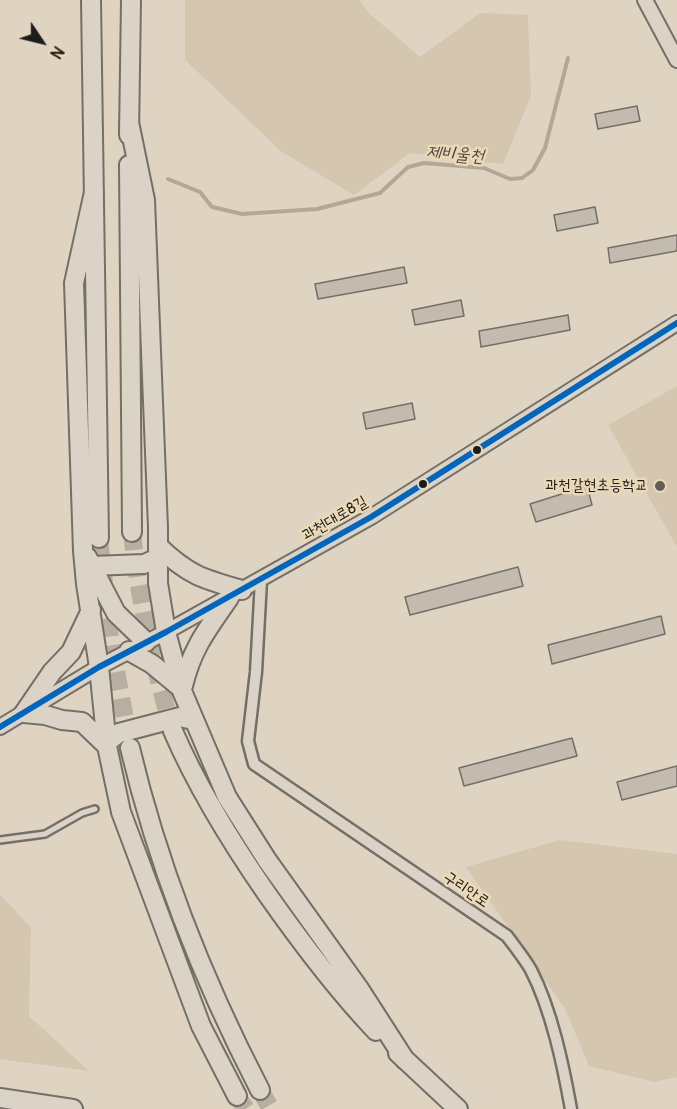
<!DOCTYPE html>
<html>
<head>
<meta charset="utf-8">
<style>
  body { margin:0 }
  #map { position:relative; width:677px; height:1109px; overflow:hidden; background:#dfd4c2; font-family:Pangolin,sans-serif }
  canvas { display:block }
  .north { position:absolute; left:12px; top:12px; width:60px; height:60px; -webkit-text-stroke:4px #ebd8b6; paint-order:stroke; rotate:125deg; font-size:16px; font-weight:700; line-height:24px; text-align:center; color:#1c1c1c }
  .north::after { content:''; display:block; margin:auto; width:21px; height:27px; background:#1c1c1c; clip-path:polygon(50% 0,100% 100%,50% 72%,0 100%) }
</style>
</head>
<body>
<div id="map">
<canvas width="677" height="1109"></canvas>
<div class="north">N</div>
</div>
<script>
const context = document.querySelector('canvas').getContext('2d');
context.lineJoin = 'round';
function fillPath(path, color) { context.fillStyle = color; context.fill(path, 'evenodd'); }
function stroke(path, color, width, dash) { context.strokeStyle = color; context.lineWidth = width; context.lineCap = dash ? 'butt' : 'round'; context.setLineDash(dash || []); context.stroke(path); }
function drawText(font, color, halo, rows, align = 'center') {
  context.font = font + ' Pangolin,"Poor Story",sans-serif'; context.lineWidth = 5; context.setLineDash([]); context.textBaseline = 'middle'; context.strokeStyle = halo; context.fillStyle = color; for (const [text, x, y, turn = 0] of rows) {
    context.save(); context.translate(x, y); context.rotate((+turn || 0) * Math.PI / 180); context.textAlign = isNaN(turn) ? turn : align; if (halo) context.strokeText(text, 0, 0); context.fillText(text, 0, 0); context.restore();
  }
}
fillPath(new Path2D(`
  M 185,0 L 359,0 L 370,14 L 420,57 L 480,13 L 528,15 L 531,96 L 503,164 L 410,153 L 354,195 L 282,152 L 185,60 Z
  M 677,386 L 677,547 L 608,425 Z
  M 560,840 L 677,854 L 677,1077 L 654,1082 L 589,1066 L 565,1009 L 466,867 Z
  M 0,894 L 31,928 L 29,1016 L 89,1071 L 0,1059 Z`), '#d5c7af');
stroke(new Path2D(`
  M 168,179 L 200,192 L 212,207 L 242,214 L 317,209 L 380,193 L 408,167 L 424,163 L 484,168 L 510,179 L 522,178 L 533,170 L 545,148 L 568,58`), '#b4a894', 4);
const building = new Path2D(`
  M 637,106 L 640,121 L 598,129 L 595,114 Z
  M 595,207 L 598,223 L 557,231 L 554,215 Z
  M 677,235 L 677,251 L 610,263 L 608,248 Z
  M 404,267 L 407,283 L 318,299 L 315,284 Z
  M 461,300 L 464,316 L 415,325 L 412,310 Z
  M 568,315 L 570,330 L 481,347 L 479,331 Z
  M 412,403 L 415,419 L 366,429 L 363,413 Z
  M 587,486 L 592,505 L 536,522 L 530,504 Z
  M 518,567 L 523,586 L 410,615 L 405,597 Z
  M 661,616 L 665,634 L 552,664 L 548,645 Z
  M 572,738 L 577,756 L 464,786 L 459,768 Z
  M 677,766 L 677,786 L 622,800 L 617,782 Z`);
fillPath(building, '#c2bbae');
stroke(building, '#746f67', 1.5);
stroke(new Path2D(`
  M 132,532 C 139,600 153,665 173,731
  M 99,538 L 110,638 L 130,746
  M 260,1090 L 271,1109
  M 237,1096 L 246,1109`), '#b8afa1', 18, [18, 9]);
const lane = new Path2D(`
  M 0,840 L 45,834 L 82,813 L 95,809`);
const street = new Path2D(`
  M 261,580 L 256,672 L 248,741 L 254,764 L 507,936 C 515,947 524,958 531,970 C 552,1011 563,1065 571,1109`);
const secondary = new Path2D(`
  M 645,0 L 677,60
  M 0,727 L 99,667 L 166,632 L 371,517 L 677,323`);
const highway = new Path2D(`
  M 91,0 L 99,538
  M 129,122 L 145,200 L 158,528 L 158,583 L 166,632 L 182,691 L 227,797 L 267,860 L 360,990 L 405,1060
  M 129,135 L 131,0
  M 129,165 L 132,532
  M 94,192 L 74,283 L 83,551 L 86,584 L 99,667 L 107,746 L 121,812 L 201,1026 L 237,1096
  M 158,546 C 188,575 203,579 242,590
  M 87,557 L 116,613 L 146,642
  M 91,566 L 144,564 L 158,558
  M 129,651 L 152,664 L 181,688
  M 183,686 C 192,648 207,630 229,598
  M 24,713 L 52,672 L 71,652 L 91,610
  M 24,713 L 45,715 L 62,720 L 82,722 L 107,746
  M 173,731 C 198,789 231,842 267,894 C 300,941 336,989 376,1031
  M 107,742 L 119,733 L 180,717 L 193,720
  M 130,748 C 158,866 204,982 260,1090
  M 398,1053 L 458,1109
  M 0,1098 L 73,1109`);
stroke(lane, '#746f67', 10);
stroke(street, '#746f67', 15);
stroke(secondary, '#746f67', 18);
stroke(highway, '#746f67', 22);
stroke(lane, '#dbd3c6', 5);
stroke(street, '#dbd3c6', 10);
stroke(secondary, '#dbd3c6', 14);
stroke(highway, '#dbd3c6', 18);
stroke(new Path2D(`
  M 0,727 L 99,667 L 166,632 L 371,517 L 677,323`), '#0065bd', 6);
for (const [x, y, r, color] of [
  [477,450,5,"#1c1c1c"],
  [423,484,5,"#1c1c1c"],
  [660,486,6,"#605c56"]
]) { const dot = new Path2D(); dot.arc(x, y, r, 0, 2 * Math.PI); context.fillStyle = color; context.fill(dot); stroke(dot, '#ebd8b6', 2); }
drawText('16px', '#1c1c1c', '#ebd8b6', [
  ["과천갈현초등학교",648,486]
], 'right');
drawText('16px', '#1c1c1c', '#ebd8b6', [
  ["과천대로8길",335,519,-30],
  ["구리안로",466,890,34]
]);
drawText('italic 18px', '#4b463f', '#ebd8b6', [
  ["제비울천",455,155,5]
]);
</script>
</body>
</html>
